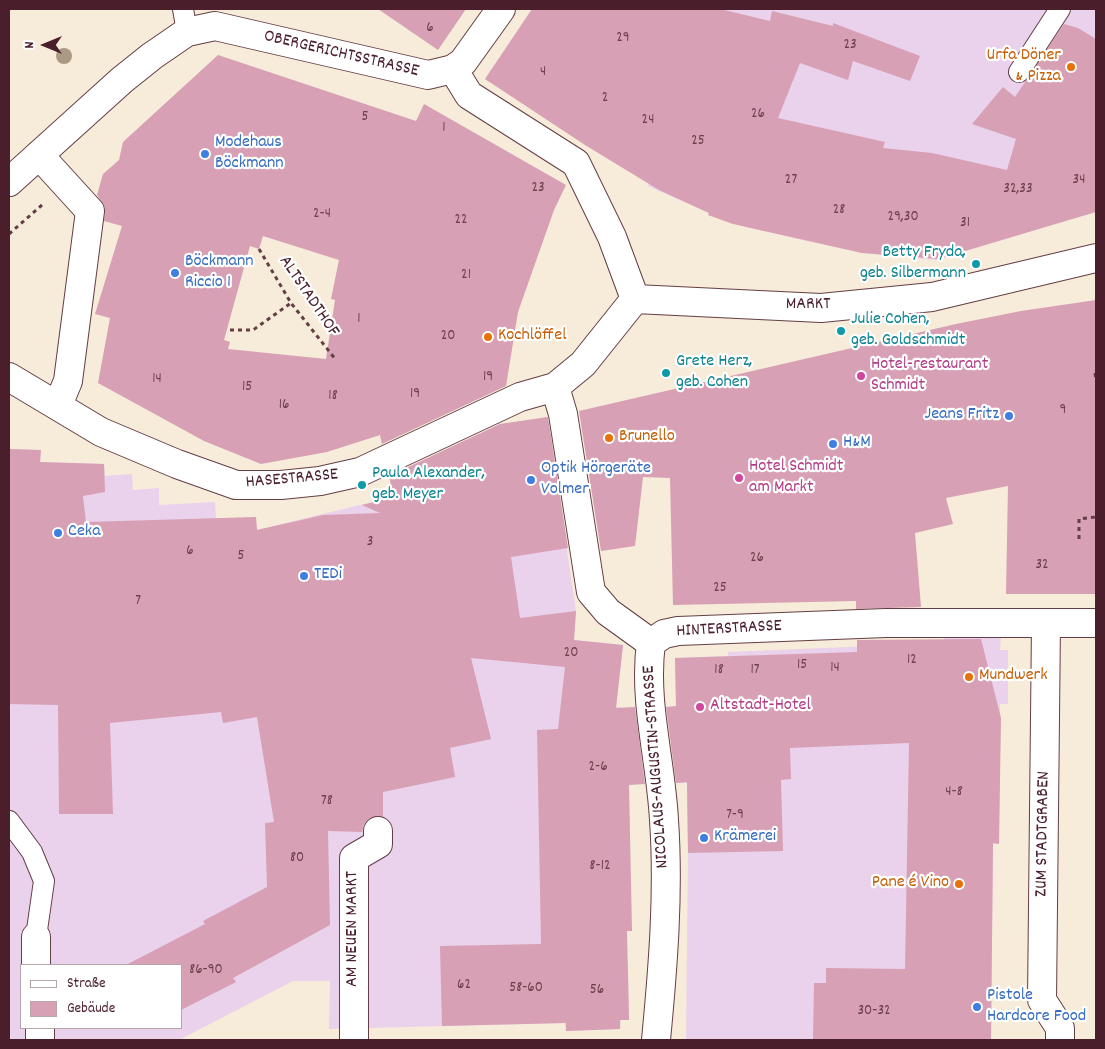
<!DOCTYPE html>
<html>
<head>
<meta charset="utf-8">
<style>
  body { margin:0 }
  #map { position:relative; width:1105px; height:1049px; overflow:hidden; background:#f7ebd9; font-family:Dekko,sans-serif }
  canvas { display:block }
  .frame { position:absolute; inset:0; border:10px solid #4a1f2b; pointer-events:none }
  .legend { position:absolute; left:20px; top:964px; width:162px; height:65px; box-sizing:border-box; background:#fff; border:1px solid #b7a5aa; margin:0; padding:6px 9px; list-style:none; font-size:15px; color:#4a1f2b }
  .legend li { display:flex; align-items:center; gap:10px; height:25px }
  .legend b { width:25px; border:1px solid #b7a5aa }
  .north { position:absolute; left:20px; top:20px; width:50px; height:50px; -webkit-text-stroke:4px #fff; paint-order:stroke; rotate:270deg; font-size:14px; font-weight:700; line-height:20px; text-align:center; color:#4a1f2b }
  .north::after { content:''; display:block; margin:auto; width:18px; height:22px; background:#4a1f2b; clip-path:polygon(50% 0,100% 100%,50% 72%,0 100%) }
</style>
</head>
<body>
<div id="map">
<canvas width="1105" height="1049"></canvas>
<div class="frame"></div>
<ul class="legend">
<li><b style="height:6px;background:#fff"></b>Straße</li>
<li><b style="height:14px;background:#d7a0b4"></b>Gebäude</li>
</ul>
<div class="north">N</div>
</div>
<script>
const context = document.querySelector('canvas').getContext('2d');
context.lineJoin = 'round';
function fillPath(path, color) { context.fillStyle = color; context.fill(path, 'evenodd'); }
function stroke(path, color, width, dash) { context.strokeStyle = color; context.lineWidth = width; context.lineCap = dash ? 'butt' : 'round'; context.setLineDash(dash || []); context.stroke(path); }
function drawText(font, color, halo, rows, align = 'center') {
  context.font = font + ' Dekko,sans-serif'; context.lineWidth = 4.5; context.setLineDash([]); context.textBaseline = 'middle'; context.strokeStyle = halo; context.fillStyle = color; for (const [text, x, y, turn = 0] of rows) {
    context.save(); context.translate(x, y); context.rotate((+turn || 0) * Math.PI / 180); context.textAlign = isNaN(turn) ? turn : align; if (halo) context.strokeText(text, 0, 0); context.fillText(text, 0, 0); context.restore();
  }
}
fillPath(new Path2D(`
  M 532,9 L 1096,9 L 1096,211 L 937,260 L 862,253 L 750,228 L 709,213 L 648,186 L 652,177 L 604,156 L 485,79 Z
  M 547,417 L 576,611 L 574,640 L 623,645 L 616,707 L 628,708 L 619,931 L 620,963 L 628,963 L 629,1020 L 621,1020 L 620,1029 L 566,1031 L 565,1023 L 329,1029 L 330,981 L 293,981 L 179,1040 L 9,1040 L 9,449 L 41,450 L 40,462 L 104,464 L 105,476 L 132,474 L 133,490 L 159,488 L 159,505 L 215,502 L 216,519 L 256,517 L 257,530 L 393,497 L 389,475 L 497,429 L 496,425 ZM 21,965 L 181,965 L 181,1028 L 21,1028 Z
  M 1001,635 L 1000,650 L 1008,650 L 1008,704 L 1000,704 L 999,844 L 993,844 L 991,1040 L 686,1040 L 688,853 L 687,783 L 678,783 L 675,658 L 728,656 L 728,652 L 944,643 L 944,636 Z`), '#ead1ec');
fillPath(new Path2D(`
  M 378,9 L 466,9 L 438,50 Z
  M 532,9 L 720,9 L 770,21 L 772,11 L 833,26 L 833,23 L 920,56 L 910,81 L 853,61 L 848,80 L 800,63 L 778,118 L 885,142 L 883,148 L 932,153 L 1007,170 L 1016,139 L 972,124 L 1003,87 L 1015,97 L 1064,24 L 1078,28 L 1096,39 L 1096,212 L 938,259 L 862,253 L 733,224 L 708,215 L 709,213 L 659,190 L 585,145 L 485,79 Z
  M 218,55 L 416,121 L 424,104 L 566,185 L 554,210 L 518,312 L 506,386 L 382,444 L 380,435 L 327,452 L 261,464 L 204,441 L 98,383 L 110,318 L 95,314 L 122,226 L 104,221 L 105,207 L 97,195 L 103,174 L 119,160 L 123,142 ZM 263,236 L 339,260 L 331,299 L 335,300 L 326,359 L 228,349 L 230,342 L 224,340 L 250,246 L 259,249 Z
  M 1096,300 L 1096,594 L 1006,594 L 1008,486 L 946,498 L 953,524 L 915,533 L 921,607 L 856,609 L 856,601 L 673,605 L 670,478 L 643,477 L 635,546 L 601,551 L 579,411 L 956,324 L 1021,311 Z
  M 548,417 L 568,548 L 511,557 L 520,618 L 576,611 L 574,640 L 623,645 L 616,708 L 635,707 L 645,784 L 629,785 L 632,931 L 627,931 L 629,1020 L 620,1020 L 620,1029 L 566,1031 L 566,1023 L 442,1026 L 440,946 L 541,944 L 537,730 L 558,729 L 565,667 L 471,658 L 491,739 L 450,748 L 455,777 L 383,792 L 383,817 L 370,818 L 364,824 L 362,832 L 328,831 L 330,925 L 233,978 L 236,982 L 181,1010 L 181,965 L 126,965 L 205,924 L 203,921 L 267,887 L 265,823 L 274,822 L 257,717 L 223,723 L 221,712 L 110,723 L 113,814 L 59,814 L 58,705 L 9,704 L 9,449 L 41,450 L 40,462 L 104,464 L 105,492 L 83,496 L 86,522 L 256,517 L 257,530 L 323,515 L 380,513 L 362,505 L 394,497 L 389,476 L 500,424 Z
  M 981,639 L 1001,718 L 999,844 L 993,843 L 991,1040 L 813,1040 L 814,983 L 826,983 L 826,968 L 905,969 L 909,743 L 790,748 L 791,779 L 781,780 L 783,851 L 688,853 L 687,782 L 676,783 L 666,707 L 676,706 L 675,658 L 857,652 L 857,640 Z`), '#d7a0b4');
const service = new Path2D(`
  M 183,9 L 187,32
  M 1019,72 L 1060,9
  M 9,821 L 32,852 L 44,881 L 36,937`);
const pedestrian = new Path2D(`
  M 453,69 L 469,95 L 576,163 L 612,237 L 635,299
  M 39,155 L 90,211 L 68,381 L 58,405
  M 635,299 L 821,308 L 932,297 L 1096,258
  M 9,377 L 101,432 L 177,464 L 236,485 L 281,485 L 320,481 L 360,472 L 520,397 L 555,387 L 583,364 L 635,299
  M 555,387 L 563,414 L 591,592 L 608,612 L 651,643
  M 1046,623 L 1042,1000 L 1060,1028 L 1060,1040
  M 354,1040 L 354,858 L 378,844 L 378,831`);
const minor = new Path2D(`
  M 9,182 L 122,80 L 152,56 L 187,32 L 215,26 L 428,75 L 453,69 L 463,62 L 501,9
  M 36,965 L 36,937
  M 40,1028 L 40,1040
  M 656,1040 C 663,967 669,893 664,820 C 661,761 643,701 651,643 L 664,634 L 678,631 L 886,623 L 1096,623`);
stroke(service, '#643e45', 22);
stroke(pedestrian, '#643e45', 30);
stroke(minor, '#643e45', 30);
stroke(new Path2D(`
  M 9,234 L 42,205
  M 259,249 L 291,303 L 336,360
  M 230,330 L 253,330 L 291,303
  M 1095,373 L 1096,381
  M 1079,539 L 1079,519 L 1096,517`), '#643e45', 3, [4, 4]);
stroke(service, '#fff', 20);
stroke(pedestrian, '#fff', 28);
stroke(minor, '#fff', 28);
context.fillStyle = '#ab9984';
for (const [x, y] of [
  [64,56]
]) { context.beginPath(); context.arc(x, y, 8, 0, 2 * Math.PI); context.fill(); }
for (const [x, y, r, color] of [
  [1071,67,5,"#e8710a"],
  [205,154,5,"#3f7fe0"],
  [976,264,5,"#0f9aa8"],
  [175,273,5,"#3f7fe0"],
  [841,331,5,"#0f9aa8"],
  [488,337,5,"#e8710a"],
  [666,373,5,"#0f9aa8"],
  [861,376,5,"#d1479c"],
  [1009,416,5,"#3f7fe0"],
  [609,438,5,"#e8710a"],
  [833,444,5,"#3f7fe0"],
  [739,478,5,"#d1479c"],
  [531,480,5,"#3f7fe0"],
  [362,485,5,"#0f9aa8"],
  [58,533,5,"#3f7fe0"],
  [304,576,5,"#3f7fe0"],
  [969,677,5,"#e8710a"],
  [700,707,5,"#d1479c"],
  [704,838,5,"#3f7fe0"],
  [959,884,5,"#e8710a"],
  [977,1007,5,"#3f7fe0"]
]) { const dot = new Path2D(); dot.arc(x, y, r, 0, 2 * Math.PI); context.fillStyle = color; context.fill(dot); stroke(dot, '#fff', 2); }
drawText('15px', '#6d3f4d', null, [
  ["6",430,29],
  ["29",623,39],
  ["23",850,46],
  ["4",543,73],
  ["2",605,99],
  ["26",758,115],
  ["5",365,118],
  ["24",648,121],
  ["1",444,129],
  ["25",698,142],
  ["27",791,181],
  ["34",1079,181],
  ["23",538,189],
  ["32,33",1018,190],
  ["28",839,211],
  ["2-4",322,215],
  ["29,30",903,218],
  ["22",461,221],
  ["31",965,224],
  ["21",466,276],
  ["1",359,320],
  ["20",448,337],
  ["19",488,378],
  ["14",157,380],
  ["15",247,388],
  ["19",415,395],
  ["18",333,397],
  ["16",284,406],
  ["9",1063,411],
  ["3",370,543],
  ["6",190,552],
  ["5",241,557],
  ["26",757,559],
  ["32",1042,566],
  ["25",720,589],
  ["7",138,602],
  ["20",571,654],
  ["12",912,661],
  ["15",802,666],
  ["14",835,669],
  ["18",719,671],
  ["17",755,671],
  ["2-6",598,768],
  ["4-8",954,793],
  ["78",327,802],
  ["7-9",735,816],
  ["80",297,859],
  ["8-12",600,867],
  ["86-90",206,971],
  ["62",464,986],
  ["58-60",526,989],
  ["56",597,991],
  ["30-32",874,1012]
]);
drawText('18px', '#4a1f2b', '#fff', [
  ["OBERGERICHTSSTRASSE",341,55,13],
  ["ALTSTADTHOF",308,297,56],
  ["MARKT",808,306],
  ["HASESTRASSE",292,480,-5],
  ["HINTERSTRASSE",729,630,-3],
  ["NICOLAUS-AUGUSTIN-STRASSE",657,767,-94],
  ["ZUM STADTGRABEN",1044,834,-89],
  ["AM NEUEN MARKT",354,929,-90]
]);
drawText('18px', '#c56008', '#fff', [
  ["Urfa Döner",1061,57,"right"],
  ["& Pizza",1061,78,"right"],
  ["Kochlöffel",498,337],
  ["Brunello",619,438],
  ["Mundwerk",979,677],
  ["Pane é Vino",949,884,"right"]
], 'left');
drawText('18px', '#366cbe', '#fff', [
  ["Modehaus",215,144],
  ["Böckmann",215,165],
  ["Böckmann",185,263],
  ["Riccio 1",185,284],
  ["Jeans Fritz",999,416,"right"],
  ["H&M",843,444],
  ["Optik Hörgeräte",541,470],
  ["Volmer",541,491],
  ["Ceka",68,533],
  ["TEDi",314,576],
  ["Krämerei",714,838],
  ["Pistole",987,997],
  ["Hardcore Food",987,1018]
], 'left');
drawText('18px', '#0d838f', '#fff', [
  ["Betty Fryda,",966,254,"right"],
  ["geb. Silbermann",966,275,"right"],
  ["Julie Cohen,",851,321],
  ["geb. Goldschmidt",851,342],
  ["Grete Herz,",676,363],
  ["geb. Cohen",676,384],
  ["Paula Alexander,",372,475],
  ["geb. Meyer",372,496]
], 'left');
drawText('18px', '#b23c85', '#fff', [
  ["Hotel-restaurant",871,366],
  ["Schmidt",871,387],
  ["Hotel Schmidt",749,468],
  ["am Markt",749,489],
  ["Altstadt-Hotel",710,707]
], 'left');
</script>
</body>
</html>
